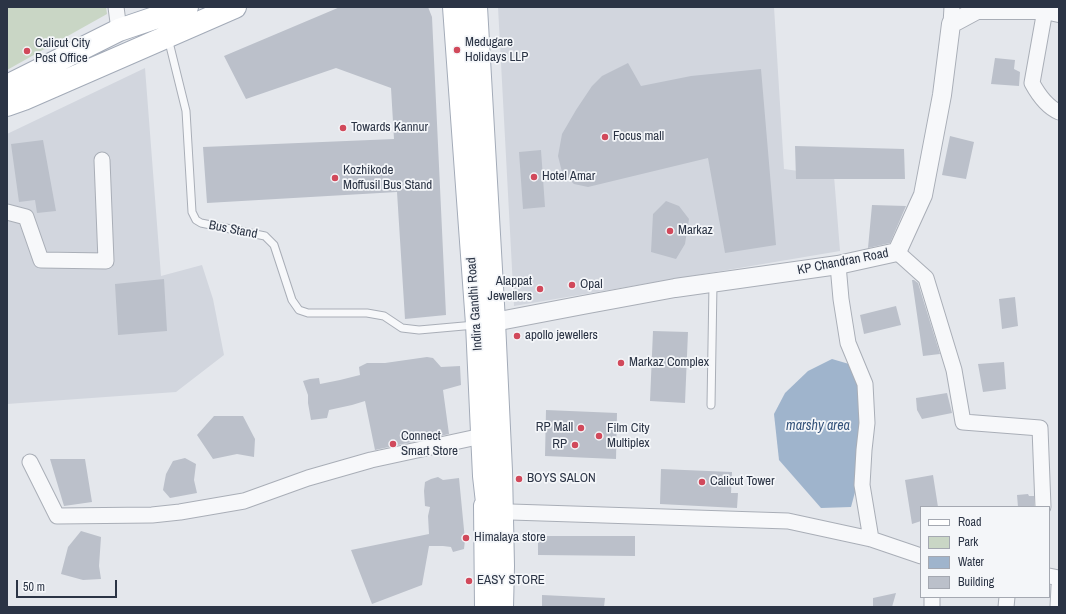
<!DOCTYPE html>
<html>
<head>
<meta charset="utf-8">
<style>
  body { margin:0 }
  #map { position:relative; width:1066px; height:614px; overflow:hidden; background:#e4e7ec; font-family:"Archivo Narrow",sans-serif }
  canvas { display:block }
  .frame { position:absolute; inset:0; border:8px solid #2b3445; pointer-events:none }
  .legend { position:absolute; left:920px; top:506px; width:130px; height:92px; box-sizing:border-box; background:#f4f6f9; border:1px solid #a4a8b1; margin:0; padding:5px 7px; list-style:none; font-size:12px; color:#2b3445 }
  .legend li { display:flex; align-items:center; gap:8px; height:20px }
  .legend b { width:20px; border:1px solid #a4a8b1 }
  .scale { position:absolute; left:16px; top:580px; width:101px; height:18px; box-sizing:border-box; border:2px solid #2b3445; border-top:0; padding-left:5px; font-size:12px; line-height:14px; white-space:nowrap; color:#2b3445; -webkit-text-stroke:3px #f4f6f9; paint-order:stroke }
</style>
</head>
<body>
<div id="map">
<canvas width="1066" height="614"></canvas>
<div class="frame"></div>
<ul class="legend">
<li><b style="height:5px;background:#fff"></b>Road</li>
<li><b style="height:11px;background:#c9d6c5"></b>Park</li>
<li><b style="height:11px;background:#9fb4cc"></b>Water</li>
<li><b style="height:11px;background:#bbc0ca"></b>Building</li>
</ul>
<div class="scale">50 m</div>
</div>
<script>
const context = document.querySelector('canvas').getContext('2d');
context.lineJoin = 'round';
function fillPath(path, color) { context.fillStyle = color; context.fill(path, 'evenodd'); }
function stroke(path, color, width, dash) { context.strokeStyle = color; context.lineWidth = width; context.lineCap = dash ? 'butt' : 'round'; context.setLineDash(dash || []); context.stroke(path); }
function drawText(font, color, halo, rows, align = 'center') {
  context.font = font + ' "Archivo Narrow",sans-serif'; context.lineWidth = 3.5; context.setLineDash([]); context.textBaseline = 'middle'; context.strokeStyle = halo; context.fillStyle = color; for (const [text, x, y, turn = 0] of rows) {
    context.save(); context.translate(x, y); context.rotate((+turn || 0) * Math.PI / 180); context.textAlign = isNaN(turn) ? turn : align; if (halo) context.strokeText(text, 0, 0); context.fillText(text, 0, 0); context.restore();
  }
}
fillPath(new Path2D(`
  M 498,7 L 774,7 L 784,169 L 834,176 L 840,251 L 514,306 Z
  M 145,68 L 161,276 L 202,265 L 213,299 L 224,355 L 176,392 L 7,404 L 7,134 Z`), '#d2d6de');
fillPath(new Path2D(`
  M 7,7 L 106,7 L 107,14 L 7,70 Z`), '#c9d6c5');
fillPath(new Path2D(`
  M 832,359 L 849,364 L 859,385 L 862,411 L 858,481 L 851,507 L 821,508 L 779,460 L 774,414 L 785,393 L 808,371 Z`), '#9fb4cc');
fillPath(new Path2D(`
  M 340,7 L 428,7 L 432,17 L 446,315 L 405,319 L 397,192 L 207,203 L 203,147 L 394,139 L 391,88 L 336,68 L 246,99 L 224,56 Z
  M 995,58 L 1015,60 L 1014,69 L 1020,72 L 1019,86 L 991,84 Z
  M 628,63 L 641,86 L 691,76 L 761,69 L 776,245 L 725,253 L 708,158 L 588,187 L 574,184 L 562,172 L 558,156 L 562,134 L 576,110 L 592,86 L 602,76 Z
  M 950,136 L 974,142 L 966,179 L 942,175 Z
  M 43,140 L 56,211 L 37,213 L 35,200 L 19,202 L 11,144 Z
  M 795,146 L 904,149 L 905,179 L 796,179 Z
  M 541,150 L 545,207 L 523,209 L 519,152 Z
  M 666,201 L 679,206 L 689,219 L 685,244 L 676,259 L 651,252 L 653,214 Z
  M 872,205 L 906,206 L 890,243 L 868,248 Z
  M 164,279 L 167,331 L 118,335 L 115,284 Z
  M 912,280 L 914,280 L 918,283 L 940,354 L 923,356 Z
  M 1015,297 L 1018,326 L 1002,329 L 999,299 Z
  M 896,306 L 901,325 L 864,334 L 860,315 Z
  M 653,331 L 688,332 L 685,403 L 650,401 Z
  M 427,357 L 433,358 L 441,367 L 460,366 L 461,385 L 443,390 L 449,434 L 375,450 L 365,401 L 352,405 L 329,410 L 327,418 L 311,420 L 308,403 L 308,395 L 303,381 L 310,379 L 319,378 L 320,384 L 340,380 L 360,375 L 359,367 L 367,363 L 385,363 Z
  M 1004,362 L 1006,389 L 983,392 L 978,364 Z
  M 947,393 L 952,413 L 922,419 L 917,410 L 916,398 Z
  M 546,410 L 617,413 L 616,459 L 545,456 Z
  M 214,416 L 243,416 L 255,439 L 254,457 L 237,454 L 213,459 L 197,435 Z
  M 185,458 L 196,464 L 194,480 L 197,493 L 170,498 L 163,490 L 166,474 L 173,461 Z
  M 50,459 L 85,459 L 92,502 L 64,506 Z
  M 661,469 L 732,472 L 731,493 L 738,493 L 737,508 L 660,504 Z
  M 933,475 L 938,507 L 921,507 L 921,521 L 912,524 L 905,480 Z
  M 438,477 L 443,480 L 459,478 L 465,540 L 464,549 L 453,552 L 451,547 L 443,546 L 429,546 L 422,585 L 372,604 L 351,550 L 429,534 L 428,516 L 430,507 L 425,506 L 424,491 L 425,482 L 431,479 Z
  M 1028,494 L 1029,496 L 1034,496 L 1034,507 L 1018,507 L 1017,495 Z
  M 81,531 L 101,537 L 99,566 L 101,579 L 83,580 L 61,574 L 68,547 Z
  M 538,536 L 635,536 L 635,556 L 538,555 Z
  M 896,593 L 892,607 L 873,607 L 873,598 Z
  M 542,595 L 605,598 L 604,607 L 542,607 Z`), '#bbc0ca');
const service = new Path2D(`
  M 168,38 L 186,111 L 192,212 L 196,220 L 201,223 L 265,236 L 274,245 L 292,300 L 299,310 L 308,313 L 367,313 L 384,316 L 402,328 L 419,330 L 475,325
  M 711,405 L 713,284`);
const minor = new Path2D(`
  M 116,7 L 119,30
  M 1045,10 L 1032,83 C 1038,94 1047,107 1059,112
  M 951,24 L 952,7
  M 7,212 L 26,217 L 41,260 L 106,261 L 102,160
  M 897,252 L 926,278 L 954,370 L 963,422 L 1040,428 L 1043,507
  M 838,265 L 841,299 L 848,343 L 865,384 L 867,423 L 864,450 L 862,485 L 871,539
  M 30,462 L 57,516 L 152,515 L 180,512 L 244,501 L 308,478 L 371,460 L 482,436
  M 511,512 L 788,521 L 871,539 L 921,556
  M 1049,576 L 1059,578
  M 932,597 L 932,607
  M 1006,607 L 1007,597
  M 1058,607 L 1059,586`);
const tertiary = new Path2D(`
  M 494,322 L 583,305 L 675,288 L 838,265 L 897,252 L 923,195 L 942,95 L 951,24 L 977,10 L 1045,10 L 1059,13`);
const primary = new Path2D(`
  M 454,7 L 477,324 L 484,476 L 489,520
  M 476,7 L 494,322 L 501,471 L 503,566 L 502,607
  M 7,86 L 119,30 L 187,7
  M 7,105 L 24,99 L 235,7
  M 485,506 L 486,607`);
stroke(service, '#a9aeb7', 9);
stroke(minor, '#a9aeb7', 17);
stroke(tertiary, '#a9aeb7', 20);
stroke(primary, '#a3abb8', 24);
stroke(service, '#f7f8fa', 7);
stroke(minor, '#f7f8fa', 15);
stroke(tertiary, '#f7f8fa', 18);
stroke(primary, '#fff', 22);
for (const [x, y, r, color] of [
  [457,50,4,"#d1495b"],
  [27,51,4,"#d1495b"],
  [343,128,4,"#d1495b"],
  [605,137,4,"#d1495b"],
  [534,177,4,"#d1495b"],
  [335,178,4,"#d1495b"],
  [670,231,4,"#d1495b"],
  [572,285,4,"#d1495b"],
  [540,289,4,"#d1495b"],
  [517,336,4,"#d1495b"],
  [621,363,4,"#d1495b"],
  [581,428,4,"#d1495b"],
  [599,436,4,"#d1495b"],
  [393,444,4,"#d1495b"],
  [575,445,4,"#d1495b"],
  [519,479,4,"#d1495b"],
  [702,482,4,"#d1495b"],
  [466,538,4,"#d1495b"],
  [469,581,4,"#d1495b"]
]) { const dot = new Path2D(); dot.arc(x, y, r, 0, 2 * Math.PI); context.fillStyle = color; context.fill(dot); stroke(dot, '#f4f6f9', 1.5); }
drawText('13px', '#2b3445', '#f4f6f9', [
  ["Medugare",465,43],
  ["Holidays LLP",465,58],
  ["Calicut City",35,44],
  ["Post Office",35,59],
  ["Towards Kannur",351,128],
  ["Focus mall",613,137],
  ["Kozhikode",343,171],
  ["Moffusil Bus Stand",343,186],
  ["Hotel Amar",542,177],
  ["Markaz",678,231],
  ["Alappat",532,282,"right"],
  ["Jewellers",532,297,"right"],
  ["Opal",580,285],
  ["apollo jewellers",525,336],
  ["Markaz Complex",629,363],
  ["RP Mall",573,428,"right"],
  ["Film City",607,429],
  ["Multiplex",607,444],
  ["Connect",401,437],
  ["Smart Store",401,452],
  ["RP",567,445,"right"],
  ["BOYS SALON",527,479],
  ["Calicut Tower",710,482],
  ["Himalaya store",474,538],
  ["EASY STORE",477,581]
], 'left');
drawText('13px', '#2b3445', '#f4f6f9', [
  ["Bus Stand",233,230,11],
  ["KP Chandran Road",843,262,-11],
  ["Indira Gandhi Road",475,304,-94]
]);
drawText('italic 14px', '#34527a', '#f4f6f9', [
  ["marshy area",818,426]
]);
</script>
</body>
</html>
